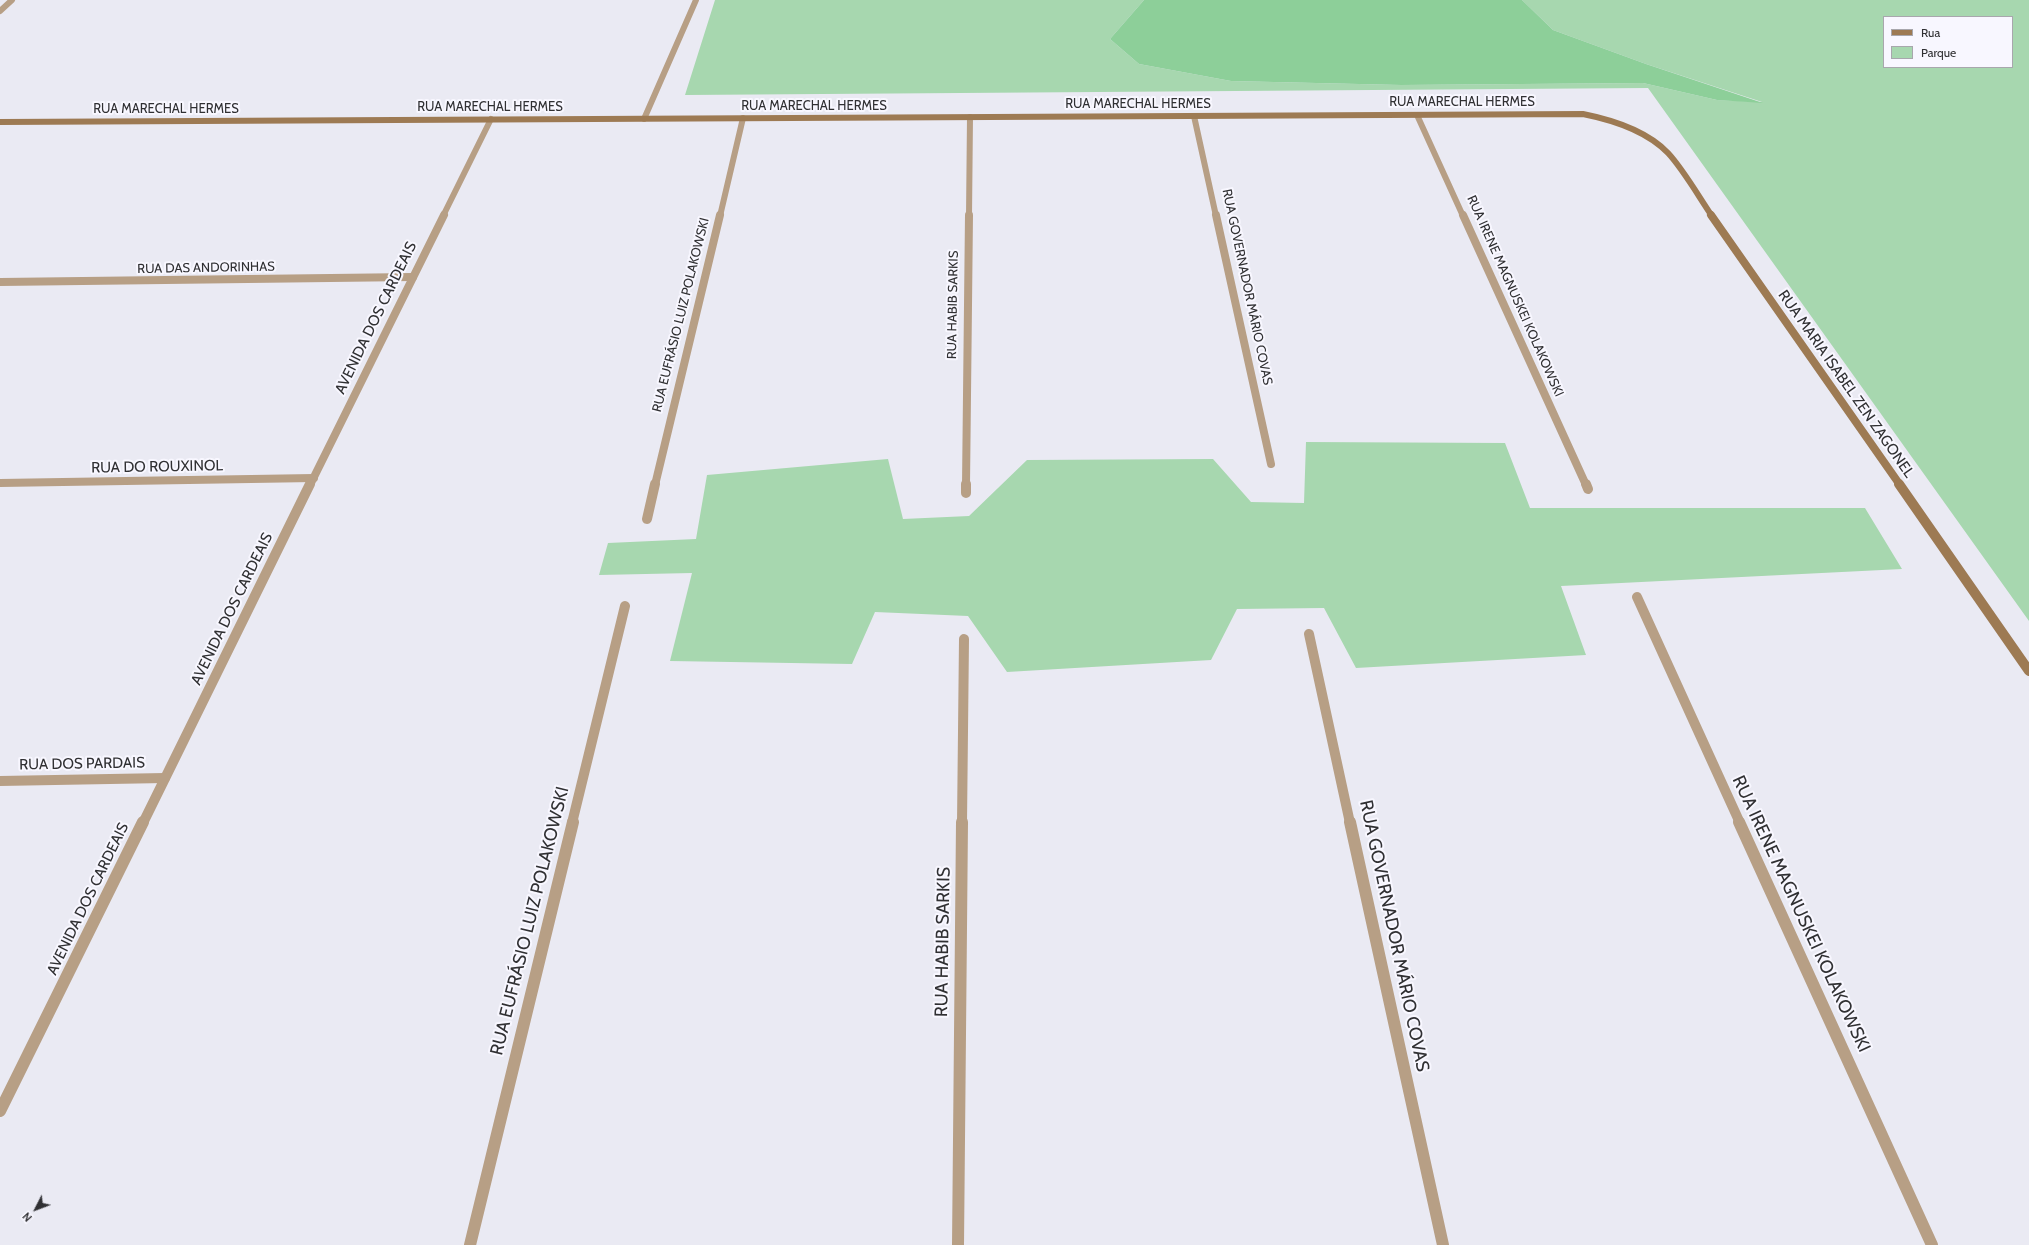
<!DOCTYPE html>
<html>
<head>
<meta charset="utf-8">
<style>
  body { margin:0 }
  #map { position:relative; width:2029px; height:1245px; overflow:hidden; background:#eaeaf3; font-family:Cabin,sans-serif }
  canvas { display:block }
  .legend { position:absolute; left:1883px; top:16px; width:130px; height:52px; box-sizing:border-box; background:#f8f7ff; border:1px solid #a8a7ad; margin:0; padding:5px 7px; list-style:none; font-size:12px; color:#303033 }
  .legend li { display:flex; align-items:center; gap:8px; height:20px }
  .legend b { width:20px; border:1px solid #a8a7ad }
  .north { position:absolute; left:16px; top:1189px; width:40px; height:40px; -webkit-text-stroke:3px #f8f7ff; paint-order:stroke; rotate:228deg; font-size:11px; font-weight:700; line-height:16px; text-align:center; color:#303033 }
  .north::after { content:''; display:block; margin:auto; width:14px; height:18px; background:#303033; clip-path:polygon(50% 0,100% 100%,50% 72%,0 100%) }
</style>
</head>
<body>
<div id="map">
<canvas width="2029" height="1245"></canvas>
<ul class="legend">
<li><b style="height:5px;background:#9d7a53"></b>Rua</li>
<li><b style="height:11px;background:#a7d7af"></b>Parque</li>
</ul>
<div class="north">N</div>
</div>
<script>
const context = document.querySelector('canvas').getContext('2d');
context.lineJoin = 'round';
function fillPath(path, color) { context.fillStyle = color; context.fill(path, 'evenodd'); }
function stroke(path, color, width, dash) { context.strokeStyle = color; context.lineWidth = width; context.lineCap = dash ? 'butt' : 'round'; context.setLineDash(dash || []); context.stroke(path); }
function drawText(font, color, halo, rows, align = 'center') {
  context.font = font + ' Cabin,sans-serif'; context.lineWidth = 4; context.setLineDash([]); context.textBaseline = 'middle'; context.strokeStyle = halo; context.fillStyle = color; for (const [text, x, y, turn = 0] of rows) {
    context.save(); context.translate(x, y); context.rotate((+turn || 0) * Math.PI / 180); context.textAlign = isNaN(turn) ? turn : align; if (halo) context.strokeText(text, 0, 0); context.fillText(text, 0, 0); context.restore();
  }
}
fillPath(new Path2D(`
  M 715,0 L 1144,0 L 1110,39 L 1139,64 L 1231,81 L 1401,85 L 1643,83 L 1717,100 L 1762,102 L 1646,64 L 1553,30 L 1522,0 L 2029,0 L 2029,621 L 1648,88 L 685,95 ZM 1884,17 L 2012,17 L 2012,67 L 1884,67 Z
  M 1306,442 L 1505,443 L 1530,508 L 1865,508 L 1902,569 L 1561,586 L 1586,655 L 1356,668 L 1324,608 L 1237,609 L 1211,660 L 1007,672 L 968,616 L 875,612 L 852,664 L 670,661 L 692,573 L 599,575 L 608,543 L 696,539 L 707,475 L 888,459 L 903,519 L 969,516 L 1027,460 L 1213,459 L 1251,502 L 1304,503 Z`), '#a7d7af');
fillPath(new Path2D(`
  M 1144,0 L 1522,0 L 1553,30 L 1646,64 L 1763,103 L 1717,100 L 1643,83 L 1401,85 L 1231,81 L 1139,64 L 1110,39 Z`), '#8dcf99');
stroke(new Path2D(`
  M 0,11 L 12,0`), '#b79f85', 6);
stroke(new Path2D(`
  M 1417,115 L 1463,216
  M 1194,116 L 1216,216
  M 644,119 L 696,0
  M 720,216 L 743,118
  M 969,216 L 970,117`), '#b79f85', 6);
stroke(new Path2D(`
  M 1216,215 L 1271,464
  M 1463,215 L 1586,485
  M 0,282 L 413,277
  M 0,483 L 314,478
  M 655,485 L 720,215
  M 966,485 L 969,215`), '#b79f85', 8);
stroke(new Path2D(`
  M 1586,484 L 1588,489
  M 966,493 L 966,484
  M 647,519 L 655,484
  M 1637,597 L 1740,823
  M 1309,634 L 1350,823
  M 0,781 L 165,778
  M 572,823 L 625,606
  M 962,823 L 964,639`), '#b79f85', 10);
stroke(new Path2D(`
  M 1350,822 L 1443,1245
  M 1739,822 L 1932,1245
  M 470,1245 L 573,822
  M 958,1245 L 962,822`), '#b79f85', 12);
stroke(new Path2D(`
  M 443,216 L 491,119`), '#b79f85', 6);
stroke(new Path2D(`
  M 310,485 L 444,215`), '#b79f85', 8);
stroke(new Path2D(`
  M 143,823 L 310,484`), '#b79f85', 10);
stroke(new Path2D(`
  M 0,1111 L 143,822`), '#b79f85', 12);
stroke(new Path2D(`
  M 0,122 L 1583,114 C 1613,120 1646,130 1668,153 C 1683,169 1699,197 1712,216`), '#9d7a53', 6);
stroke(new Path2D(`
  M 1711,215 L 1900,485`), '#9d7a53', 8);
stroke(new Path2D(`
  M 1899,484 L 2029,671`), '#9d7a53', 10);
drawText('13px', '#303033', '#f8f7ff', [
  ["RUA MARECHAL HERMES",1462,102],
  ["RUA MARECHAL HERMES",1138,104],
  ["RUA MARECHAL HERMES",814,106],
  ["RUA MARECHAL HERMES",490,107],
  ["RUA MARECHAL HERMES",166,109],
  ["RUA DAS ANDORINHAS",206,268,-1],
  ["RUA GOVERNADOR MÁRIO COVAS",1247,287,78],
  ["RUA IRENE MAGNUSKEI KOLAKOWSKI",1515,296,66],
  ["RUA HABIB SARKIS",953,305,-89],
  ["RUA EUFRÁSIO LUIZ POLAKOWSKI",681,315,-76]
]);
drawText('15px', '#303033', '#f8f7ff', [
  ["AVENIDA DOS CARDEAIS",376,318,-64],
  ["RUA MARIA ISABEL ZEN ZAGONEL",1846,384,55],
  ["RUA DO ROUXINOL",157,467,-1],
  ["AVENIDA DOS CARDEAIS",232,609,-64],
  ["RUA DOS PARDAIS",82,764,-1],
  ["AVENIDA DOS CARDEAIS",88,899,-64]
]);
drawText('18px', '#303033', '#f8f7ff', [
  ["RUA IRENE MAGNUSKEI KOLAKOWSKI",1801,914,65],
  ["RUA EUFRÁSIO LUIZ POLAKOWSKI",530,921,-76],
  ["RUA GOVERNADOR MÁRIO COVAS",1394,936,78],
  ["RUA HABIB SARKIS",943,942,-89]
]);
</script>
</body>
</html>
